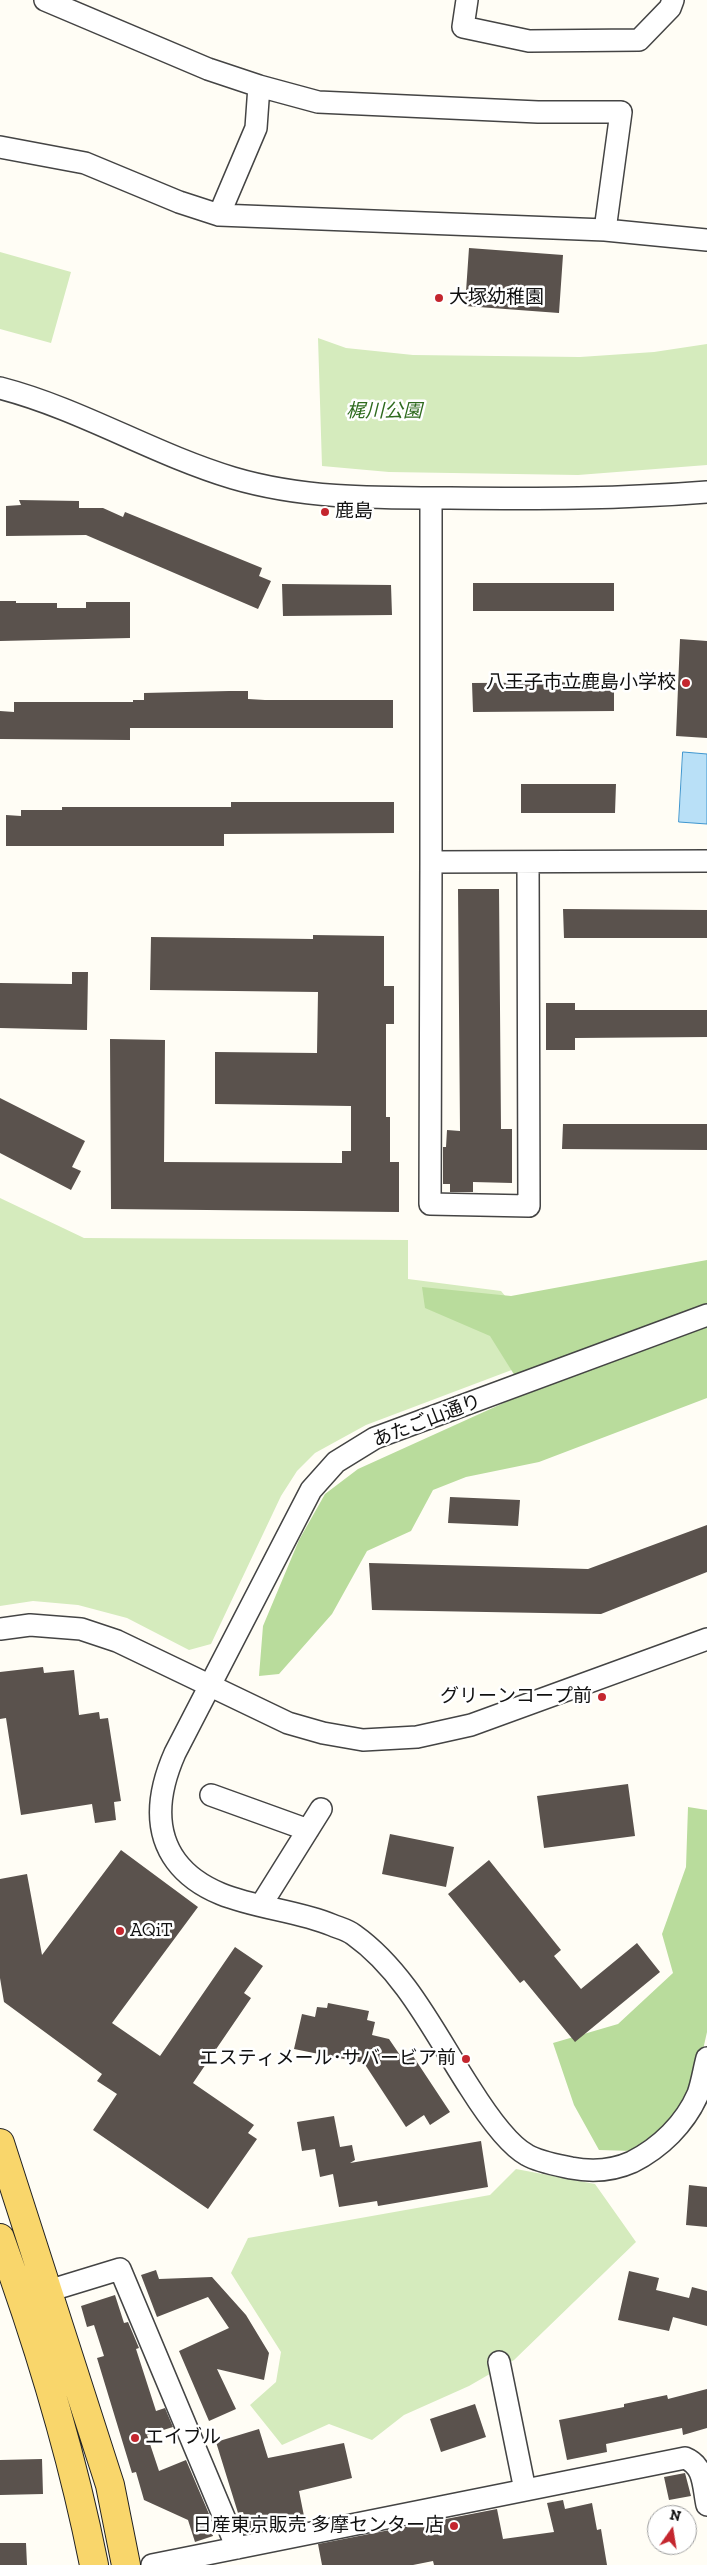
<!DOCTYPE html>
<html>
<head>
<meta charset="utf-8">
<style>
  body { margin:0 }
  #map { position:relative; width:707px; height:2565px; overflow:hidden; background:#fffdf5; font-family:"Zilla Slab",serif }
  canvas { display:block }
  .north { position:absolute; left:647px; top:2505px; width:50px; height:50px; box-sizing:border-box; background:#fff; border:1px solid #a0a0a0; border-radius:50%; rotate:13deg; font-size:14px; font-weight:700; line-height:20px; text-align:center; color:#111 }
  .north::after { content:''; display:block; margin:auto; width:18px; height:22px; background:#c4262e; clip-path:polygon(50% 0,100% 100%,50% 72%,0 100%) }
</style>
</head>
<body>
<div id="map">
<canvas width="707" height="2565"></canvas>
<div class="north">N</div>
</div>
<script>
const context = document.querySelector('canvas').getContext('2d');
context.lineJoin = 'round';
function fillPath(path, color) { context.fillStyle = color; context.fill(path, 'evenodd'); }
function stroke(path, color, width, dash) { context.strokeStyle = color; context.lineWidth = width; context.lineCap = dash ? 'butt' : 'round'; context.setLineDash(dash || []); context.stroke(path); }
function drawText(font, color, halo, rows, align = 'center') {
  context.font = font + ' "Zilla Slab","Noto Sans JP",serif'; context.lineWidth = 5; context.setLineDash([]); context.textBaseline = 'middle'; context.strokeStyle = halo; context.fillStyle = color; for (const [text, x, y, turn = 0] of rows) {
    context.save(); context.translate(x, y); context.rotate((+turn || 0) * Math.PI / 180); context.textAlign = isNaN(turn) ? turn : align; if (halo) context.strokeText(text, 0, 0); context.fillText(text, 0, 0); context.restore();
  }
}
fillPath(new Path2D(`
  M 0,252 L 71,272 L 51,343 L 0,329 Z
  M 318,338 L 346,348 L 413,355 L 580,357 L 654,352 L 707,344 L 707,465 L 578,475 L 389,472 L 322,466 Z
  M 0,1198 L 84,1238 L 408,1240 L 408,1279 L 501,1291 L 554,1354 L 366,1425 L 315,1453 L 297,1471 L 281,1496 L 211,1644 L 189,1650 L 127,1618 L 78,1605 L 33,1601 L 0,1606 Z
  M 516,2169 L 595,2184 L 636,2242 L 514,2360 L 469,2386 L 404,2415 L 372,2440 L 329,2424 L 282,2445 L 250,2405 L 276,2382 L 281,2352 L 231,2273 L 248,2238 L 490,2195 Z`), '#d5ebbd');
fillPath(new Path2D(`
  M 707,1260 L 707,1398 L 539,1462 L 466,1477 L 433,1490 L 411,1531 L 367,1551 L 332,1614 L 279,1674 L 259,1676 L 263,1626 L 299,1540 L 325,1494 L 358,1469 L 508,1401 L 515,1376 L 490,1336 L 425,1308 L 422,1287 L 511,1296 Z
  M 688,1807 L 707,1810 L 707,2032 L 693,2094 L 675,2126 L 633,2151 L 599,2150 L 574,2105 L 553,2043 L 618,2024 L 673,1973 L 662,1934 L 686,1867 Z`), '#b9dc9c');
const water = new Path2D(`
  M 683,752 L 707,754 L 707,824 L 679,822 Z`);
fillPath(water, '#b9e0f7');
stroke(water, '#3f96cf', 1);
fillPath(new Path2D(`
  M 469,248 L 563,255 L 559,313 L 465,306 Z
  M 19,500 L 79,501 L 79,508 L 103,508 L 123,517 L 125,512 L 262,568 L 259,576 L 271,581 L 258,609 L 86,535 L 6,536 L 6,506 L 21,505 Z
  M 473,583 L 614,583 L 614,611 L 473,611 Z
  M 282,584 L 391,585 L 392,615 L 283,616 Z
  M 0,601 L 16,601 L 16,603 L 57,603 L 57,608 L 86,608 L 86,602 L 130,602 L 130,638 L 0,641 Z
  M 680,639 L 707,641 L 707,738 L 676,736 Z
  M 614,682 L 614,711 L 473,712 L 472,683 Z
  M 229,691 L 248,691 L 248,699 L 265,700 L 393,700 L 393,728 L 130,728 L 130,740 L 0,739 L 0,711 L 14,712 L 14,702 L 133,702 L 133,700 L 144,700 L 144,693 Z
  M 521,784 L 616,784 L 615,813 L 521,813 Z
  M 231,802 L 394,802 L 394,833 L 224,834 L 224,846 L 6,846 L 6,815 L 21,816 L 21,810 L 62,810 L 62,807 L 231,807 Z
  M 458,889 L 499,889 L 501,1129 L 512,1129 L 512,1183 L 473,1182 L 473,1192 L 450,1192 L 450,1184 L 443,1184 L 443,1147 L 446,1147 L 447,1130 L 460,1131 Z
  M 563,909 L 707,910 L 707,938 L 564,938 Z
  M 313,935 L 384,936 L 384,986 L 394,986 L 394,1024 L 386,1024 L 386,1117 L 390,1117 L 390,1162 L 399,1162 L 399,1212 L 111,1209 L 110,1039 L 165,1040 L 164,1162 L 342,1163 L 342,1151 L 351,1151 L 351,1106 L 215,1104 L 215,1052 L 317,1053 L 318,992 L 150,990 L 151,937 L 313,939 Z
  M 72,972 L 88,972 L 87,1030 L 0,1028 L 0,983 L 72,984 Z
  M 546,1003 L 575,1003 L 575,1010 L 707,1010 L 707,1037 L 575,1038 L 575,1050 L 546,1050 Z
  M 0,1098 L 85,1141 L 72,1167 L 81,1171 L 71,1190 L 0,1153 Z
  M 563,1124 L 707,1124 L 707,1150 L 562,1149 Z
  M 450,1497 L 520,1500 L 518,1526 L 448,1523 Z
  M 707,1525 L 707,1572 L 601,1614 L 372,1610 L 369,1563 L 588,1569 Z
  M 43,1667 L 44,1673 L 74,1670 L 79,1715 L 99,1712 L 100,1719 L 108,1718 L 121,1801 L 114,1802 L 116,1820 L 95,1823 L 92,1804 L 21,1815 L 6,1718 L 0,1719 L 0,1672 Z
  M 628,1784 L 635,1836 L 544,1848 L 537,1796 Z
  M 390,1834 L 454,1847 L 446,1887 L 382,1874 Z
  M 121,1850 L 198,1907 L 112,2023 L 160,2056 L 235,1947 L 263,1966 L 244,1993 L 251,1998 L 193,2083 L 254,2125 L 248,2133 L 257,2139 L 208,2209 L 93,2130 L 117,2094 L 97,2081 L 102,2074 L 4,2002 L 0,1978 L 0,1879 L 27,1874 L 42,1955 Z
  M 489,1860 L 561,1950 L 554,1956 L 581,1989 L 637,1943 L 660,1972 L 575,2042 L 524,1980 L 520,1983 L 448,1894 Z
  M 328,2003 L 369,2011 L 367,2020 L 375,2022 L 372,2035 L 389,2039 L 404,2061 L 413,2056 L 450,2112 L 430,2125 L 424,2115 L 406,2127 L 364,2063 L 294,2049 L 302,2014 L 315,2017 L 317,2007 L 327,2008 Z
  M 334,2116 L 340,2147 L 352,2145 L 355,2160 L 350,2163 L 481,2141 L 488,2187 L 378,2206 L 377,2201 L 339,2207 L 333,2174 L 320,2177 L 315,2149 L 302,2151 L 297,2122 Z
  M 689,2185 L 707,2187 L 707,2227 L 686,2225 Z
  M 156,2270 L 159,2279 L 212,2277 L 246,2315 L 269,2353 L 264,2380 L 217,2369 L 236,2409 L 209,2421 L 179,2351 L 229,2328 L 208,2297 L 157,2317 L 141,2275 Z
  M 629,2271 L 659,2278 L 656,2290 L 689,2298 L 692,2287 L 707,2291 L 707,2326 L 673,2317 L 669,2331 L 618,2320 Z
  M 115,2295 L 124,2323 L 128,2322 L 139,2348 L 136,2349 L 156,2411 L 165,2408 L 173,2427 L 147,2435 L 159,2471 L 186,2460 L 212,2521 L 209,2522 L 213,2536 L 195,2542 L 188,2520 L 144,2500 L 136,2472 L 132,2473 L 97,2358 L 104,2356 L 94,2325 L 87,2327 L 81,2306 Z
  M 707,2389 L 707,2428 L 683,2435 L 682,2428 L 606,2444 L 607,2452 L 567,2460 L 559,2420 L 624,2407 L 624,2404 L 667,2395 L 668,2399 Z
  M 475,2404 L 486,2437 L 441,2452 L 430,2419 Z
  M 259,2429 L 268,2458 L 344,2443 L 352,2478 L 299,2491 L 305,2521 L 283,2526 L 282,2519 L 248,2529 L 243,2512 L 238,2513 L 216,2442 Z
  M 42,2459 L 43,2494 L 0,2495 L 0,2460 Z
  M 685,2473 L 691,2496 L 669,2500 L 664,2477 Z
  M 563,2500 L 565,2509 L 592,2503 L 597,2530 L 601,2529 L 607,2565 L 434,2565 L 433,2561 L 413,2565 L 322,2565 L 318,2544 L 497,2509 L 503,2539 L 554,2532 L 547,2503 Z
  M 0,2543 L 26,2543 L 27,2565 L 0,2565 Z`), '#5a524d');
const minor = new Path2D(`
  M 45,0 L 208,69 L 259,86 L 318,102 L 538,112 L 621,112 L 605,230
  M 467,0 L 463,27 L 529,41 L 639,40 L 670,8 L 673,0
  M 0,147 L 85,163 L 179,202 L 219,215 L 605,230 L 707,240
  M 219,215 L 256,128 L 259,86
  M 0,388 C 81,409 153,454 233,478 C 304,499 376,498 450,498 C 536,499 621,499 707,492
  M 431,498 L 431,862 L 707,861
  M 431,862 L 430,1204 L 529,1206 L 528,862
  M 707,1315 L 375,1438 L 336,1462 L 311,1490 L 175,1753 C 160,1787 152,1828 176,1861 C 211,1908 281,1904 332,1925 C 339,1928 348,1930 354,1935 C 406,1972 436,2036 470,2088 C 482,2107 507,2144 527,2155 C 539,2162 557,2165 571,2168 C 592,2172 612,2171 632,2162 C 660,2148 685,2124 698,2094 C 702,2083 704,2069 707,2058
  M 0,1629 L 30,1625 L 81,1629 L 117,1641 L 288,1723 L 323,1733 L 363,1740 L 417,1737 L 471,1725 L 707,1639
  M 211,1795 L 308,1830
  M 261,1905 L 321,1809
  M 48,2291 L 120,2269 L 237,2548
  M 499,2362 L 525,2490
  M 152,2565 L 685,2458 C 705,2466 703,2487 707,2505`);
const major = new Path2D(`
  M 0,2143 L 110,2485 L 126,2565
  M 0,2238 C 39,2345 72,2454 94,2565`);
stroke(minor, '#444', 24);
stroke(major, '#222', 30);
stroke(minor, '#fff', 21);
stroke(major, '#f9d66b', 28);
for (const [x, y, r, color] of [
  [439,298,5,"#c4262e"],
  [325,512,5,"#c4262e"],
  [686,683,5,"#c4262e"],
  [602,1697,5,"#c4262e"],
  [120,1931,5,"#c4262e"],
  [466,2059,5,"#c4262e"],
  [135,2438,5,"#c4262e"],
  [454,2526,5,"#c4262e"]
]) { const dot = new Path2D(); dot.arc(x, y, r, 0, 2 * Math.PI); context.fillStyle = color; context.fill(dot); stroke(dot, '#fff', 2); }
drawText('19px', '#111', '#fff', [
  ["大塚幼稚園",449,298],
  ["鹿島",335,512],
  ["八王子市立鹿島小学校",676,683,"right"],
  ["グリーンコープ前",592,1697,"right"],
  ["AQiT",130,1931],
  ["エスティメール･サバービア前",456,2059,"right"],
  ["エイブル",145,2438],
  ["日産東京販売 多摩センター店",444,2526,"right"]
], 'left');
drawText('italic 19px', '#2f6b1f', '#fff', [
  ["梶川公園",384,412]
]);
drawText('19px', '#111', '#fff', [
  ["あたご山通り",427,1421,-21]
]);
</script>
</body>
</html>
